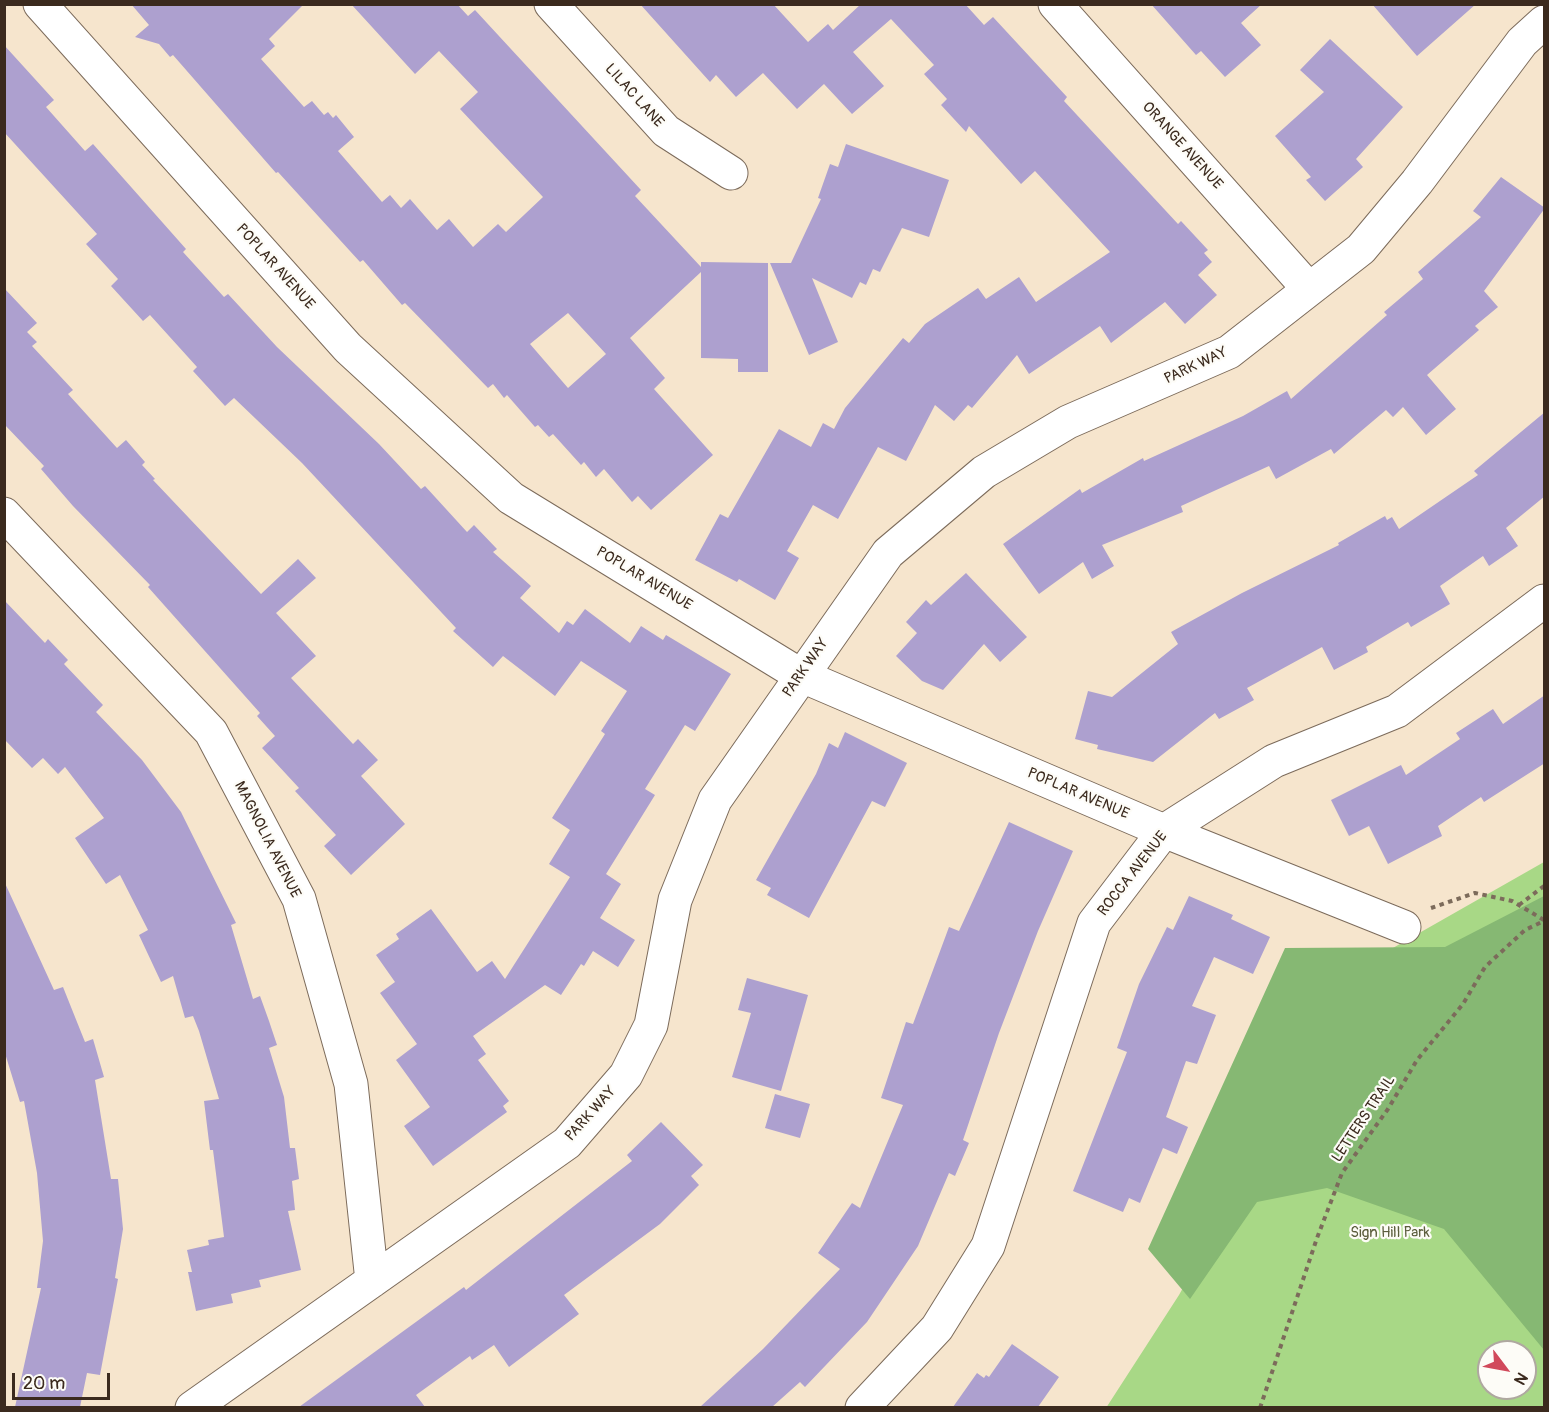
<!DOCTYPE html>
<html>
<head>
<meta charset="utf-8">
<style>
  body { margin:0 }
  #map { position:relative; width:1549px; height:1412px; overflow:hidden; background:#f6e5cd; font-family:Pangolin,sans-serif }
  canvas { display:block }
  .frame { position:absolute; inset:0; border:6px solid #3b2a1e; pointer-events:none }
  .north { position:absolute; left:1477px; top:1340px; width:60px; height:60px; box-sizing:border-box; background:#fdfcf7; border:2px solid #afa8a0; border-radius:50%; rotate:122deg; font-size:16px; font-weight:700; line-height:24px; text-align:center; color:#3b2a1e }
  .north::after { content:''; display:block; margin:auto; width:21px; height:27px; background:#d1495b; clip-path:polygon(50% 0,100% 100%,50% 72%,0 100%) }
  .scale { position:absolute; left:12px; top:1373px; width:98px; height:27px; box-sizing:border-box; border:3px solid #3b2a1e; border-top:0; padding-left:8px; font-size:18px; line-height:21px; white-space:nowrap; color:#3b2a1e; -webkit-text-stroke:4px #fdfcf7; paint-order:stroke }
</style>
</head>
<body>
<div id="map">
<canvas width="1549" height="1412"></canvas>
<div class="frame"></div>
<div class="north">N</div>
<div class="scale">20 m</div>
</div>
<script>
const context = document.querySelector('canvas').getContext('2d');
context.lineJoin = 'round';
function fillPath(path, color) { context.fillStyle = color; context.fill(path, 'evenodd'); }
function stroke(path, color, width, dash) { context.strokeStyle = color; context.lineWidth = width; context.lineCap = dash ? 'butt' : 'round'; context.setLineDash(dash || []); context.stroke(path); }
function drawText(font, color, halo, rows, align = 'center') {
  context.font = font + ' Pangolin,sans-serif'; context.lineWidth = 4.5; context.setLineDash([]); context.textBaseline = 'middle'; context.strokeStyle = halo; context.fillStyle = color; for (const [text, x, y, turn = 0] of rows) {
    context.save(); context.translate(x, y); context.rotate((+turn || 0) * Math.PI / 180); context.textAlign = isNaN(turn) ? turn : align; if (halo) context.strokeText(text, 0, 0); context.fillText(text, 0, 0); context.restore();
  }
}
fillPath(new Path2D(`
  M 1544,862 L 1544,1407 L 1106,1408 L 1179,1295 L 1363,965 ZM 1489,1352 L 1525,1352 L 1525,1388 L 1489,1388 Z`), '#a8d886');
fillPath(new Path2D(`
  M 1544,896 L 1544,1350 L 1444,1229 L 1327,1188 L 1257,1202 L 1190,1299 L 1148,1249 L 1285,948 L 1445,947 Z`), '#86b873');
fillPath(new Path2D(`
  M 131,4 L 304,4 L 269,39 L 275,46 L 261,59 L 304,107 L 312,101 L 324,115 L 328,112 L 333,118 L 336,115 L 354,137 L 338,151 L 382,202 L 390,195 L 401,208 L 410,199 L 437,230 L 449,219 L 473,247 L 498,224 L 506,232 L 543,197 L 460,109 L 478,92 L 439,51 L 415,74 L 351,4 L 457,4 L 468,16 L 475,10 L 641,190 L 635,196 L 701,267 L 701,262 L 768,263 L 768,372 L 738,372 L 738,359 L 701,358 L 701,272 L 630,338 L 665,378 L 654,389 L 713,455 L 651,510 L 638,496 L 632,502 L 604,469 L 596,477 L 584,462 L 581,465 L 553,434 L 549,437 L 538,425 L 535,427 L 507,395 L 504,398 L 493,384 L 488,388 L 405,303 L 402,305 L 363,260 L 360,262 L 278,172 L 276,173 L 173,55 L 170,57 L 159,44 L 135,37 L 149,25 ZM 568,313 L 606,354 L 568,388 L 530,344 Z
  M 640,4 L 773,4 L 808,42 L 828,24 L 833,30 L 861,4 L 965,4 L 984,25 L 993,17 L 1067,97 L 1064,101 L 1178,224 L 1181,221 L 1208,250 L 1204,253 L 1212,262 L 1198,275 L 1217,295 L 1185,324 L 1165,302 L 1111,343 L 1100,326 L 1029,374 L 1017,355 L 972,408 L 968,405 L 954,421 L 935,405 L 906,461 L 878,447 L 838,519 L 813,505 L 787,551 L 799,558 L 775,600 L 739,579 L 737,582 L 695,560 L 720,514 L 728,518 L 779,429 L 811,447 L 823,423 L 834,429 L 845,408 L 903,338 L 909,343 L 925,324 L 978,288 L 986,299 L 1019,277 L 1036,302 L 1110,252 L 1035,171 L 1021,184 L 969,126 L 966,132 L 941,105 L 947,99 L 924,74 L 934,65 L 891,19 L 853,52 L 884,86 L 852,114 L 824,84 L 797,109 L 763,73 L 736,97 L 716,75 L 710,82 Z
  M 1151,4 L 1262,4 L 1241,23 L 1261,45 L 1225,77 L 1201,51 L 1196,55 Z
  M 1372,4 L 1476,4 L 1417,56 Z
  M 1330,39 L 1403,107 L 1356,159 L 1363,167 L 1325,201 L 1306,180 L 1311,177 L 1275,136 L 1324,92 L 1300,70 Z
  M 4,45 L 54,100 L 46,107 L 85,151 L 93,144 L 186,249 L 183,252 L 224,297 L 228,294 L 277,347 L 379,444 L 421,489 L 425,486 L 467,532 L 474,525 L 497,549 L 493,552 L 531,586 L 520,598 L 559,633 L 567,621 L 573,625 L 585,609 L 630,643 L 641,626 L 663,640 L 666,635 L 731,674 L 695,731 L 685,725 L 645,789 L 655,795 L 606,874 L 621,884 L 600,918 L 635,940 L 618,967 L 593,951 L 584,966 L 581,964 L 561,995 L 545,985 L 473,1036 L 486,1054 L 478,1060 L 509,1101 L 503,1106 L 507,1112 L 433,1166 L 404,1126 L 430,1107 L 396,1060 L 417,1044 L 380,993 L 395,982 L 376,955 L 399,939 L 396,934 L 431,909 L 477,972 L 492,961 L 505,979 L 570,877 L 549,864 L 570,830 L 552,818 L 605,734 L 601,731 L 627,691 L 581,661 L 555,696 L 503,656 L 493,667 L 453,631 L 456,628 L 302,463 L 234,398 L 225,406 L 193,371 L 197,367 L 150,315 L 143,321 L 111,286 L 118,279 L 86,244 L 97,234 L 4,132 Z
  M 846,144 L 949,180 L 929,237 L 902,228 L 880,272 L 873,269 L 866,285 L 860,282 L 852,298 L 812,278 L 838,342 L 809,355 L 770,263 L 791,263 L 821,199 L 818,198 L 830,164 L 838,167 Z
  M 1501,177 L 1545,208 L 1484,291 L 1498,307 L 1475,326 L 1479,330 L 1427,375 L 1456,409 L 1426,435 L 1403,407 L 1393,417 L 1386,410 L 1334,454 L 1331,449 L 1276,479 L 1269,466 L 1181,506 L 1183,512 L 1102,545 L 1114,566 L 1092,579 L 1083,562 L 1039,594 L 1003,544 L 1080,489 L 1082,493 L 1143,458 L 1144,461 L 1243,416 L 1287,391 L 1291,399 L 1387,315 L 1384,312 L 1423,279 L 1418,272 L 1481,217 L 1473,211 Z
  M 4,288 L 37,323 L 27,332 L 37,342 L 32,346 L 73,390 L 68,394 L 117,448 L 126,440 L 145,462 L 142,465 L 155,479 L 153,480 L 261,594 L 298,559 L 316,578 L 276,613 L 316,656 L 291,678 L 353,744 L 358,739 L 378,760 L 361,776 L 405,824 L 351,875 L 324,846 L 336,835 L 295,791 L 299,788 L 262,748 L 275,736 L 257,716 L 260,713 L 148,587 L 150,585 L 73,506 L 41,469 L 44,466 L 4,424 Z
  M 1545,412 L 1545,496 L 1506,528 L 1518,546 L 1489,566 L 1483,556 L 1440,586 L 1450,604 L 1411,627 L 1408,622 L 1366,647 L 1368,652 L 1334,670 L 1322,647 L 1247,688 L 1254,700 L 1219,719 L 1215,713 L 1153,762 L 1097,749 L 1098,745 L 1075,739 L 1088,691 L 1112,697 L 1178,644 L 1171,632 L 1242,593 L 1339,545 L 1338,543 L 1385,516 L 1387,520 L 1392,517 L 1399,529 L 1478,475 L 1474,471 Z
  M 966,573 L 1027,637 L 1000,662 L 984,644 L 943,690 L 922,681 L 896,656 L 917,633 L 906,622 L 926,600 L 931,605 Z
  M 4,600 L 45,643 L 48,639 L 68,660 L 64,664 L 103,705 L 96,712 L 142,760 L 181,812 L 236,923 L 231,925 L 253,999 L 260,996 L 269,1021 L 277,1045 L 269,1048 L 284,1097 L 290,1148 L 295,1148 L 299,1179 L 292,1181 L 295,1210 L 288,1211 L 301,1270 L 259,1280 L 261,1287 L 231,1294 L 233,1303 L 196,1311 L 188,1272 L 192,1272 L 187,1250 L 209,1245 L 208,1240 L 224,1237 L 213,1150 L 210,1150 L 204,1101 L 219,1099 L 199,1031 L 193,1016 L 185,1018 L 173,976 L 161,982 L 139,935 L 148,930 L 120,875 L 106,884 L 75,838 L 104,818 L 65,767 L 58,774 L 43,758 L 32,768 L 4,739 Z
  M 1545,695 L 1545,763 L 1484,802 L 1481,797 L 1438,826 L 1442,836 L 1388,864 L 1369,826 L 1349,836 L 1331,800 L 1401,765 L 1406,775 L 1460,739 L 1456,733 L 1493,709 L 1503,724 Z
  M 845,732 L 907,763 L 885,807 L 872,801 L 809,918 L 767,895 L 771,888 L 756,880 L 816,774 L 829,743 L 838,748 Z
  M 1009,822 L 1073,851 L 1038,931 L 999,1033 L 963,1140 L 969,1143 L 955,1176 L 949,1173 L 918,1246 L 867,1322 L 805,1387 L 800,1382 L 772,1407 L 700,1407 L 763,1349 L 840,1269 L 818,1253 L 852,1203 L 860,1208 L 903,1105 L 881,1098 L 906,1022 L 913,1024 L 949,927 L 959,931 Z
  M 4,881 L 54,990 L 63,987 L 85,1042 L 93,1039 L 104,1077 L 95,1080 L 111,1179 L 118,1179 L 123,1229 L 115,1278 L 118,1279 L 100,1375 L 87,1373 L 80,1407 L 15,1407 L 41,1288 L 37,1288 L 43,1241 L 37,1173 L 24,1101 L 20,1102 L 4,1050 Z
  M 1189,896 L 1233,915 L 1231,919 L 1270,937 L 1253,974 L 1214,957 L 1192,1006 L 1216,1015 L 1197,1064 L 1186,1061 L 1166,1117 L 1188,1127 L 1177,1154 L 1163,1148 L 1140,1203 L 1129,1198 L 1123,1212 L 1073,1191 L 1127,1052 L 1117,1048 L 1139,984 L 1167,927 L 1173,930 Z
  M 747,978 L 808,995 L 781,1091 L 732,1077 L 751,1013 L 738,1010 Z
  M 775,1094 L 810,1104 L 800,1138 L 765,1128 Z
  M 661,1122 L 703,1165 L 691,1176 L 699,1185 L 660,1224 L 564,1295 L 579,1314 L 509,1367 L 494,1345 L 472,1360 L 470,1356 L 416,1395 L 425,1407 L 299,1407 L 464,1287 L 466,1290 L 632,1161 L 627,1155 Z
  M 1012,1344 L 1059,1377 L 1038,1407 L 953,1407 L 977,1373 L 984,1378 L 986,1375 L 989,1377 Z`), '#ada0cf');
const minor = new Path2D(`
  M 40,4 L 348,348 L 511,498 L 800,675 L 1164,831 L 1404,927
  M 551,4 L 666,131 L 731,173
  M 1055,4 L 1308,288
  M 4,514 L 211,732 L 299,899 L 351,1084 L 372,1281
  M 192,1408 L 567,1143 L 626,1075 L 651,1025 L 675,900 L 715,800 L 888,553 L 984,472 L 1068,422 L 1229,352 L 1361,249 L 1417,182 L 1522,42 L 1544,22
  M 862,1408 L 937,1328 L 988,1246 L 1094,923 L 1164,831 L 1274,761 L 1397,711 L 1544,601`);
stroke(minor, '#7c6b5b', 35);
stroke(new Path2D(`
  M 1519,905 L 1544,886
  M 1431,908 L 1475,893 L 1512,901 L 1544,920
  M 1260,1408 L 1317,1238 L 1342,1173 L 1388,1109 L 1417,1060 L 1463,1004 L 1485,967 L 1525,930 L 1544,921`), '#7c6b5b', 4, [4.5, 4.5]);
stroke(minor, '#fff', 33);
drawText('15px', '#3b2a1e', '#fdfcf7', [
  ["LILAC LANE",634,96,48],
  ["ORANGE AVENUE",1182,146,48],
  ["POPLAR AVENUE",275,267,48],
  ["PARK WAY",1196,366,-25],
  ["POPLAR AVENUE",644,579,31],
  ["PARK WAY",806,668,-55],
  ["POPLAR AVENUE",1078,794,23],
  ["MAGNOLIA AVENUE",267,840,63],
  ["ROCCA AVENUE",1133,874,-52],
  ["PARK WAY",591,1114,-48],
  ["LETTERS TRAIL",1364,1119,-56]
]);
drawText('15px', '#5c5e3d', '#fdfcf7', [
  ["Sign Hill Park",1390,1233]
]);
</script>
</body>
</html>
